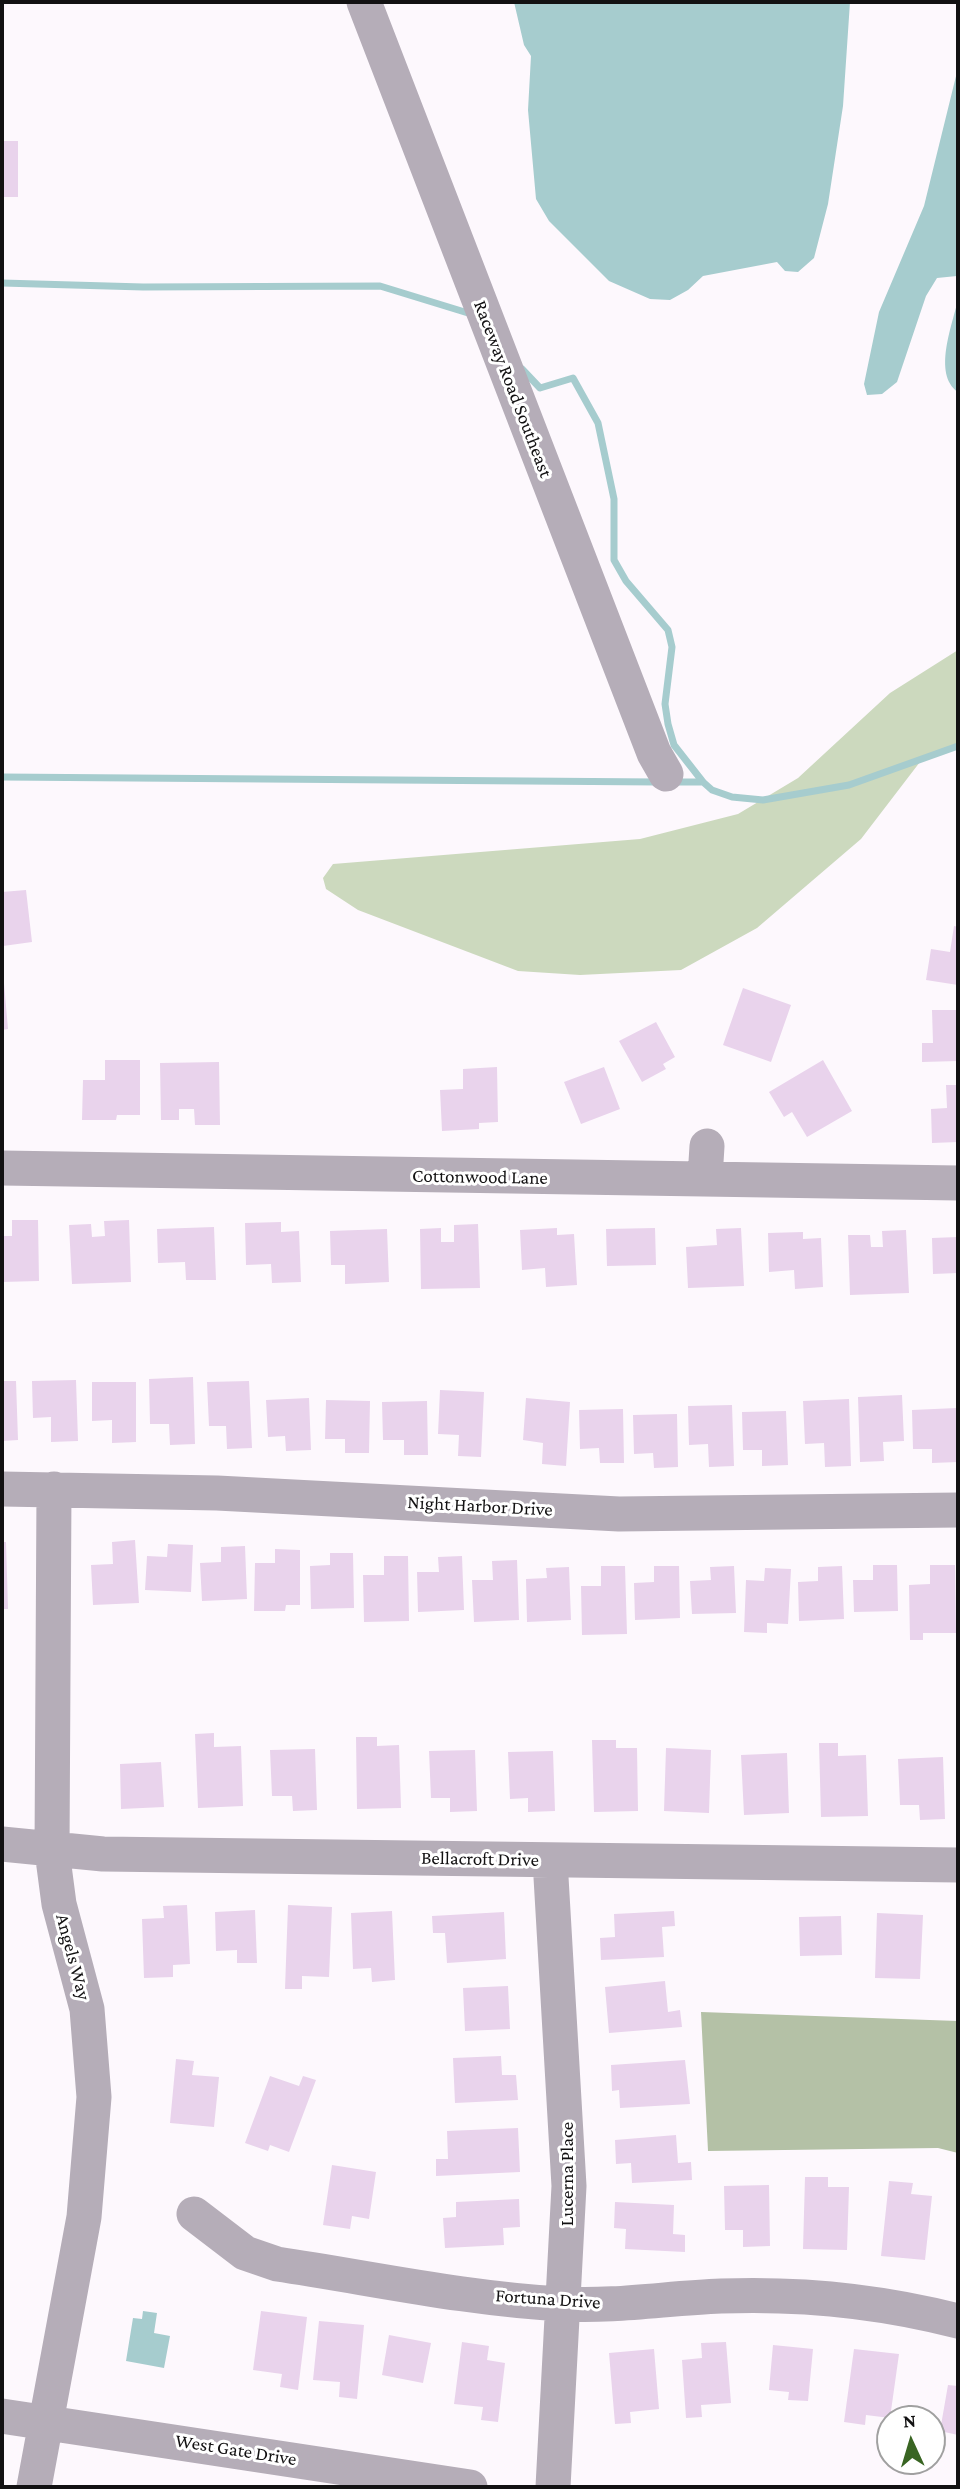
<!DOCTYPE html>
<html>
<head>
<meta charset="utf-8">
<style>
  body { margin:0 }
  #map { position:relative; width:960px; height:2489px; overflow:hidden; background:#fdf8fd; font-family:"Crimson Pro",serif }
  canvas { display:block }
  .frame { position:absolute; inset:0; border:4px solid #121112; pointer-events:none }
  .north { position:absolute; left:876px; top:2405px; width:70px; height:70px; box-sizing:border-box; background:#fff; border:2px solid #a0a0a0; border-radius:50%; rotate:356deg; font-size:19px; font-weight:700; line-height:28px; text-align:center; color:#121112 }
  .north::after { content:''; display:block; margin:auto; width:24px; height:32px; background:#396523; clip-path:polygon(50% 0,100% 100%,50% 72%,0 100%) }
</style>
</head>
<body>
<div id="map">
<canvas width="960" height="2489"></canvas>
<div class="frame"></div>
<div class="north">N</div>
</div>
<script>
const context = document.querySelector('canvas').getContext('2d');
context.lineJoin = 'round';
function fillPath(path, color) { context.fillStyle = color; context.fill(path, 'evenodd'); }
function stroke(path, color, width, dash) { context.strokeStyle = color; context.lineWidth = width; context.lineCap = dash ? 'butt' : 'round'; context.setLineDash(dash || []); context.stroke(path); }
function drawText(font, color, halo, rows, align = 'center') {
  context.font = font + ' "Crimson Pro",serif'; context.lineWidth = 6; context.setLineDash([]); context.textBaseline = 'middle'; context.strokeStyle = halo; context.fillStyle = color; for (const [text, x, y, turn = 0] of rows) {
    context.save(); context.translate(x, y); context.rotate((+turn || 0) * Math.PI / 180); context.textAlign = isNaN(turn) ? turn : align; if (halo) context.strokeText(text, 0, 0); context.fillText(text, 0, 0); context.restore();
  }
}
fillPath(new Path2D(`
  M 958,650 L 958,749 L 923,758 L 861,839 L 757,928 L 681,970 L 580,975 L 518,971 L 358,910 L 326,889 L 323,878 L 333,864 L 640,839 L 738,814 L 798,778 L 890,693 Z`), '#ccd9be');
fillPath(new Path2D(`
  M 701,2012 L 958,2021 L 958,2153 L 938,2148 L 708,2151 Z`), '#b4c1a6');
fillPath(new Path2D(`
  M 514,2 L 850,2 L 843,106 L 828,204 L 814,258 L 798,272 L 785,271 L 777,262 L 703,276 L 688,290 L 670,300 L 650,299 L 609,281 L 549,221 L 536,199 L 528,110 L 531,56 L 524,45 Z
  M 958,68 L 958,283 L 957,276 L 937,278 L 926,296 L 897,382 L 882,394 L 867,395 L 864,384 L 879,312 L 924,206 Z
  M 958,299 L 958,392 C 932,374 953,324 958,299 Z
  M 143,2311 L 157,2313 L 154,2333 L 170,2336 L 164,2368 L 126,2361 L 133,2318 L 142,2319 Z`), '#a6ccce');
stroke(new Path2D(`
  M 2,283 L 143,287 L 380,286 L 468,313
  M 522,369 L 540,388 L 573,378 L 598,423 L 614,499 L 614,560 L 626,581 L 668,630 L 672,647 L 665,704 L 668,724 L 674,745 L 703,782 L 712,790 L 732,797 L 763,800 L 849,785 L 958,746
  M 2,777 L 657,782
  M 672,782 L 703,782`), '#a6ccce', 7);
fillPath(new Path2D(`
  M 2,141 L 18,141 L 18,197 L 2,197 Z
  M 26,890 L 32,942 L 3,946 L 2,892 Z
  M 954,926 L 958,927 L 958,985 L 926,980 L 931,949 L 950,952 Z
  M 4,983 L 8,1029 L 2,1030 L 2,984 Z
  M 743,988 L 791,1005 L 771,1062 L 723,1045 Z
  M 932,1010 L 958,1010 L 958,1061 L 922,1062 L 922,1043 L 933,1043 Z
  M 656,1022 L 675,1057 L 663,1064 L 666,1069 L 642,1082 L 619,1041 Z
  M 105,1060 L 140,1060 L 140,1115 L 117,1115 L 116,1120 L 82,1120 L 83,1080 L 105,1080 Z
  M 823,1060 L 852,1111 L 807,1137 L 792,1112 L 784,1117 L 769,1092 Z
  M 219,1062 L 220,1125 L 195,1125 L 194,1109 L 179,1109 L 179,1120 L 161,1120 L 160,1063 Z
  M 497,1067 L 498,1122 L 479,1123 L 479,1129 L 442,1131 L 440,1090 L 463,1089 L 463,1069 Z
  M 604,1067 L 620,1109 L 581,1124 L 564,1082 Z
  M 946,1085 L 958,1085 L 958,1142 L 932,1143 L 931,1109 L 947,1108 Z
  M 12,1220 L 38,1220 L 39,1281 L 2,1282 L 2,1236 L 12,1236 Z
  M 129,1220 L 131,1282 L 72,1284 L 69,1225 L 91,1224 L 92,1237 L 105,1236 L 104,1221 Z
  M 281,1222 L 281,1232 L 299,1231 L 301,1282 L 272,1283 L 271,1264 L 246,1265 L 245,1223 Z
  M 478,1224 L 480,1288 L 421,1289 L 420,1229 L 441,1228 L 441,1242 L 454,1242 L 454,1225 Z
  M 214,1227 L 216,1280 L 186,1280 L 185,1262 L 158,1263 L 157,1229 Z
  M 557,1228 L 557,1235 L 574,1234 L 577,1285 L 546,1287 L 545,1268 L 522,1270 L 520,1230 Z
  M 655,1228 L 656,1265 L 607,1266 L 606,1229 Z
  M 741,1228 L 744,1286 L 688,1288 L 686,1247 L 717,1245 L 716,1229 Z
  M 387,1229 L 389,1282 L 345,1284 L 345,1265 L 331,1265 L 330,1231 Z
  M 906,1230 L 909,1293 L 850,1295 L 848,1235 L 870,1235 L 871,1247 L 883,1247 L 882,1231 Z
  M 803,1232 L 803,1239 L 821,1238 L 823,1287 L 795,1289 L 794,1270 L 769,1272 L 768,1233 Z
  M 958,1237 L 958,1273 L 933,1274 L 932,1238 Z
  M 193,1377 L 195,1444 L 170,1445 L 169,1424 L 150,1424 L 149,1379 Z
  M 76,1380 L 78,1441 L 51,1442 L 51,1417 L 33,1418 L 32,1381 Z
  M 2,1381 L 16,1381 L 18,1440 L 2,1441 Z
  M 249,1381 L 252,1448 L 227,1449 L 226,1426 L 209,1426 L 207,1382 Z
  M 92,1382 L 136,1382 L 136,1442 L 112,1443 L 112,1420 L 92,1421 Z
  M 440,1390 L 484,1392 L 481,1457 L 458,1456 L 459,1435 L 438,1434 Z
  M 902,1395 L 904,1441 L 883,1442 L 884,1461 L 860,1462 L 858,1397 Z
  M 309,1398 L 311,1450 L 286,1451 L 285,1436 L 268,1437 L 266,1400 Z
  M 526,1398 L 570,1402 L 566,1466 L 542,1464 L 543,1443 L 523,1440 Z
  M 849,1399 L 851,1466 L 825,1467 L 824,1443 L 805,1444 L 803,1401 Z
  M 326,1400 L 370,1401 L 369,1453 L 345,1453 L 345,1439 L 325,1439 Z
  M 427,1401 L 428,1455 L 404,1455 L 404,1440 L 383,1440 L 382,1402 Z
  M 732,1405 L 734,1466 L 709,1467 L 708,1444 L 689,1445 L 688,1406 Z
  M 957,1408 L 958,1462 L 932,1463 L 932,1449 L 913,1449 L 912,1410 Z
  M 623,1409 L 624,1463 L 600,1463 L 599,1448 L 580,1449 L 579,1410 Z
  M 786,1411 L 788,1465 L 762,1466 L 762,1450 L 743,1450 L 742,1412 Z
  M 677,1414 L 678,1467 L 654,1468 L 653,1453 L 634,1454 L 633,1415 Z
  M 135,1540 L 139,1603 L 93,1605 L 91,1565 L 113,1564 L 112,1542 Z
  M 2,1542 L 6,1542 L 8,1609 L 2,1609 Z
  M 168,1544 L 193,1545 L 191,1592 L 145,1590 L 147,1556 L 167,1557 Z
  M 245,1546 L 247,1599 L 202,1601 L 200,1563 L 221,1562 L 221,1547 Z
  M 275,1549 L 300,1550 L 300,1605 L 286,1605 L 285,1611 L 254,1611 L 255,1563 L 275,1563 Z
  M 330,1553 L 353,1553 L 354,1608 L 311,1609 L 310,1566 L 330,1565 Z
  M 384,1556 L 408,1556 L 409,1621 L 364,1622 L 363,1575 L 384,1575 Z
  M 462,1556 L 464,1610 L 418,1612 L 417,1572 L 439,1572 L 438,1557 Z
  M 517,1560 L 519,1620 L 474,1622 L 472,1580 L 493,1580 L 492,1561 Z
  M 873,1565 L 897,1565 L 898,1611 L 854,1612 L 853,1580 L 873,1580 Z
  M 930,1565 L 955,1565 L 956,1633 L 923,1633 L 923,1640 L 910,1640 L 909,1585 L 930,1584 Z
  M 601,1566 L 625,1566 L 627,1634 L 582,1635 L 581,1586 L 601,1586 Z
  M 654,1566 L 679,1566 L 680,1618 L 635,1620 L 634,1583 L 654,1582 Z
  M 734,1566 L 736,1613 L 692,1614 L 690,1581 L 711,1580 L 710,1567 Z
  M 842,1566 L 844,1619 L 799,1621 L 798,1582 L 818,1581 L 818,1567 Z
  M 569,1567 L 571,1620 L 527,1622 L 526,1579 L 547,1578 L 546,1568 Z
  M 765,1568 L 791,1569 L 788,1624 L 767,1623 L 767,1633 L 744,1632 L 746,1580 L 764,1581 Z
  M 214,1733 L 214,1747 L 241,1746 L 243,1806 L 198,1808 L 195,1734 Z
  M 356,1737 L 377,1737 L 377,1746 L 399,1745 L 401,1808 L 357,1809 Z
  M 592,1740 L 616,1740 L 616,1748 L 637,1748 L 638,1811 L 594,1812 Z
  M 819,1743 L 838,1743 L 838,1756 L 866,1755 L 868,1816 L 821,1817 Z
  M 666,1748 L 711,1750 L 709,1813 L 664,1811 Z
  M 315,1749 L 317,1810 L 293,1811 L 292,1796 L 272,1796 L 270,1750 Z
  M 475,1750 L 477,1811 L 450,1812 L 450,1798 L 431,1798 L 429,1751 Z
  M 553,1751 L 555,1811 L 528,1812 L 528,1798 L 510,1799 L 508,1752 Z
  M 787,1753 L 789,1813 L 744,1815 L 741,1755 Z
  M 943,1757 L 945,1819 L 920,1820 L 919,1805 L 900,1805 L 898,1759 Z
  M 161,1762 L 164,1807 L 121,1809 L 120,1764 Z
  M 187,1905 L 190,1964 L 173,1965 L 173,1977 L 144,1978 L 142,1919 L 164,1918 L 163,1906 Z
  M 288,1905 L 332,1907 L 329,1977 L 302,1976 L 302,1989 L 285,1989 Z
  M 255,1910 L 257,1963 L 237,1963 L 237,1950 L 216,1951 L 215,1912 Z
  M 392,1911 L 395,1980 L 372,1982 L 371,1968 L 353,1969 L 351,1913 Z
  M 674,1911 L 675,1926 L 662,1927 L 664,1957 L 601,1960 L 600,1938 L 615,1937 L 614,1914 Z
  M 504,1912 L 506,1959 L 447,1963 L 445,1933 L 433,1933 L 432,1916 Z
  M 877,1913 L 923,1915 L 920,1979 L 875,1978 Z
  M 841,1916 L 842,1955 L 800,1956 L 799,1917 Z
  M 665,1981 L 668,2012 L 680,2010 L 682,2027 L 609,2033 L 605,1987 Z
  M 508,1986 L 510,2029 L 465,2031 L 463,1988 Z
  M 501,2056 L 502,2075 L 516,2075 L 518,2100 L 455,2103 L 453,2058 Z
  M 176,2059 L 194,2061 L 192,2075 L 219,2077 L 214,2127 L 170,2123 Z
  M 685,2060 L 690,2104 L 620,2108 L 619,2090 L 612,2091 L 611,2065 Z
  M 270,2076 L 299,2086 L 303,2076 L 316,2080 L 289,2152 L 270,2145 L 268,2151 L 245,2143 Z
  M 518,2128 L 520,2172 L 436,2176 L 436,2159 L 448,2159 L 447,2131 Z
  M 676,2135 L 678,2163 L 691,2162 L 692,2180 L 632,2183 L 631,2163 L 616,2164 L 615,2140 Z
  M 332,2165 L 376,2172 L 369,2219 L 352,2216 L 350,2229 L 323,2225 Z
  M 805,2177 L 828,2177 L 828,2187 L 849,2187 L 847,2250 L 803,2249 Z
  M 889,2181 L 913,2183 L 911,2194 L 932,2196 L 925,2260 L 881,2256 Z
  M 769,2185 L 770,2246 L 743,2247 L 743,2230 L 725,2230 L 724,2186 Z
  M 519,2199 L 520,2227 L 503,2228 L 504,2245 L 445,2248 L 443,2218 L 456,2217 L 456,2202 Z
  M 615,2202 L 674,2205 L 673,2234 L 685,2235 L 685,2252 L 625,2249 L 626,2229 L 614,2228 Z
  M 261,2311 L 307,2317 L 298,2390 L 280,2387 L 282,2374 L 253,2370 Z
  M 319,2321 L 364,2325 L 357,2399 L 339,2397 L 340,2382 L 313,2380 Z
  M 389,2335 L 431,2343 L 423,2383 L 382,2375 Z
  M 462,2342 L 489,2346 L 487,2360 L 505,2363 L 498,2422 L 481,2420 L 483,2407 L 454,2404 Z
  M 726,2342 L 731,2403 L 701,2405 L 702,2417 L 686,2418 L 682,2360 L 702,2358 L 701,2343 Z
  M 773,2345 L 813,2349 L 808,2401 L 788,2400 L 789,2392 L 769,2390 Z
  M 654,2349 L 659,2409 L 630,2412 L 631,2423 L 615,2424 L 609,2353 Z
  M 854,2349 L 899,2354 L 890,2418 L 866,2415 L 865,2425 L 844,2422 Z
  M 948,2385 L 958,2386 L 958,2435 L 940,2431 Z`), '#e9d3ec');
stroke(new Path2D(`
  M 364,2 L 654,753 L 666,774
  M 2,1168 L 958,1183
  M 705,1178 L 707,1146
  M 2,1489 L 217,1493 L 619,1514 L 958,1510
  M 2,1844 L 103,1854 L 958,1865
  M 550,1860 L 569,2186 L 553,2487
  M 194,2214 L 245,2253 L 277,2264 C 371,2278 467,2299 562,2304 C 615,2307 668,2298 721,2296 C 802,2293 880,2301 958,2321
  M 2,2416 L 470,2487
  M 34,2487 L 84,2217 L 94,2097 L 87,2009 L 59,1904 L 52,1851 L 54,1489`), '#b5adb8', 35);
drawText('19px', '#121112', '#fff', [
  ["Raceway Road Southeast",513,389,69],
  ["Cottonwood Lane",480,1177,1],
  ["Night Harbor Drive",480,1506,3],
  ["Bellacroft Drive",480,1859,1],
  ["Angels Way",73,1957,75],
  ["Lucerna Place",567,2174,-90],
  ["Fortuna Drive",548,2299,4],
  ["West Gate Drive",236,2450,9]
]);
</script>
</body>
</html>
